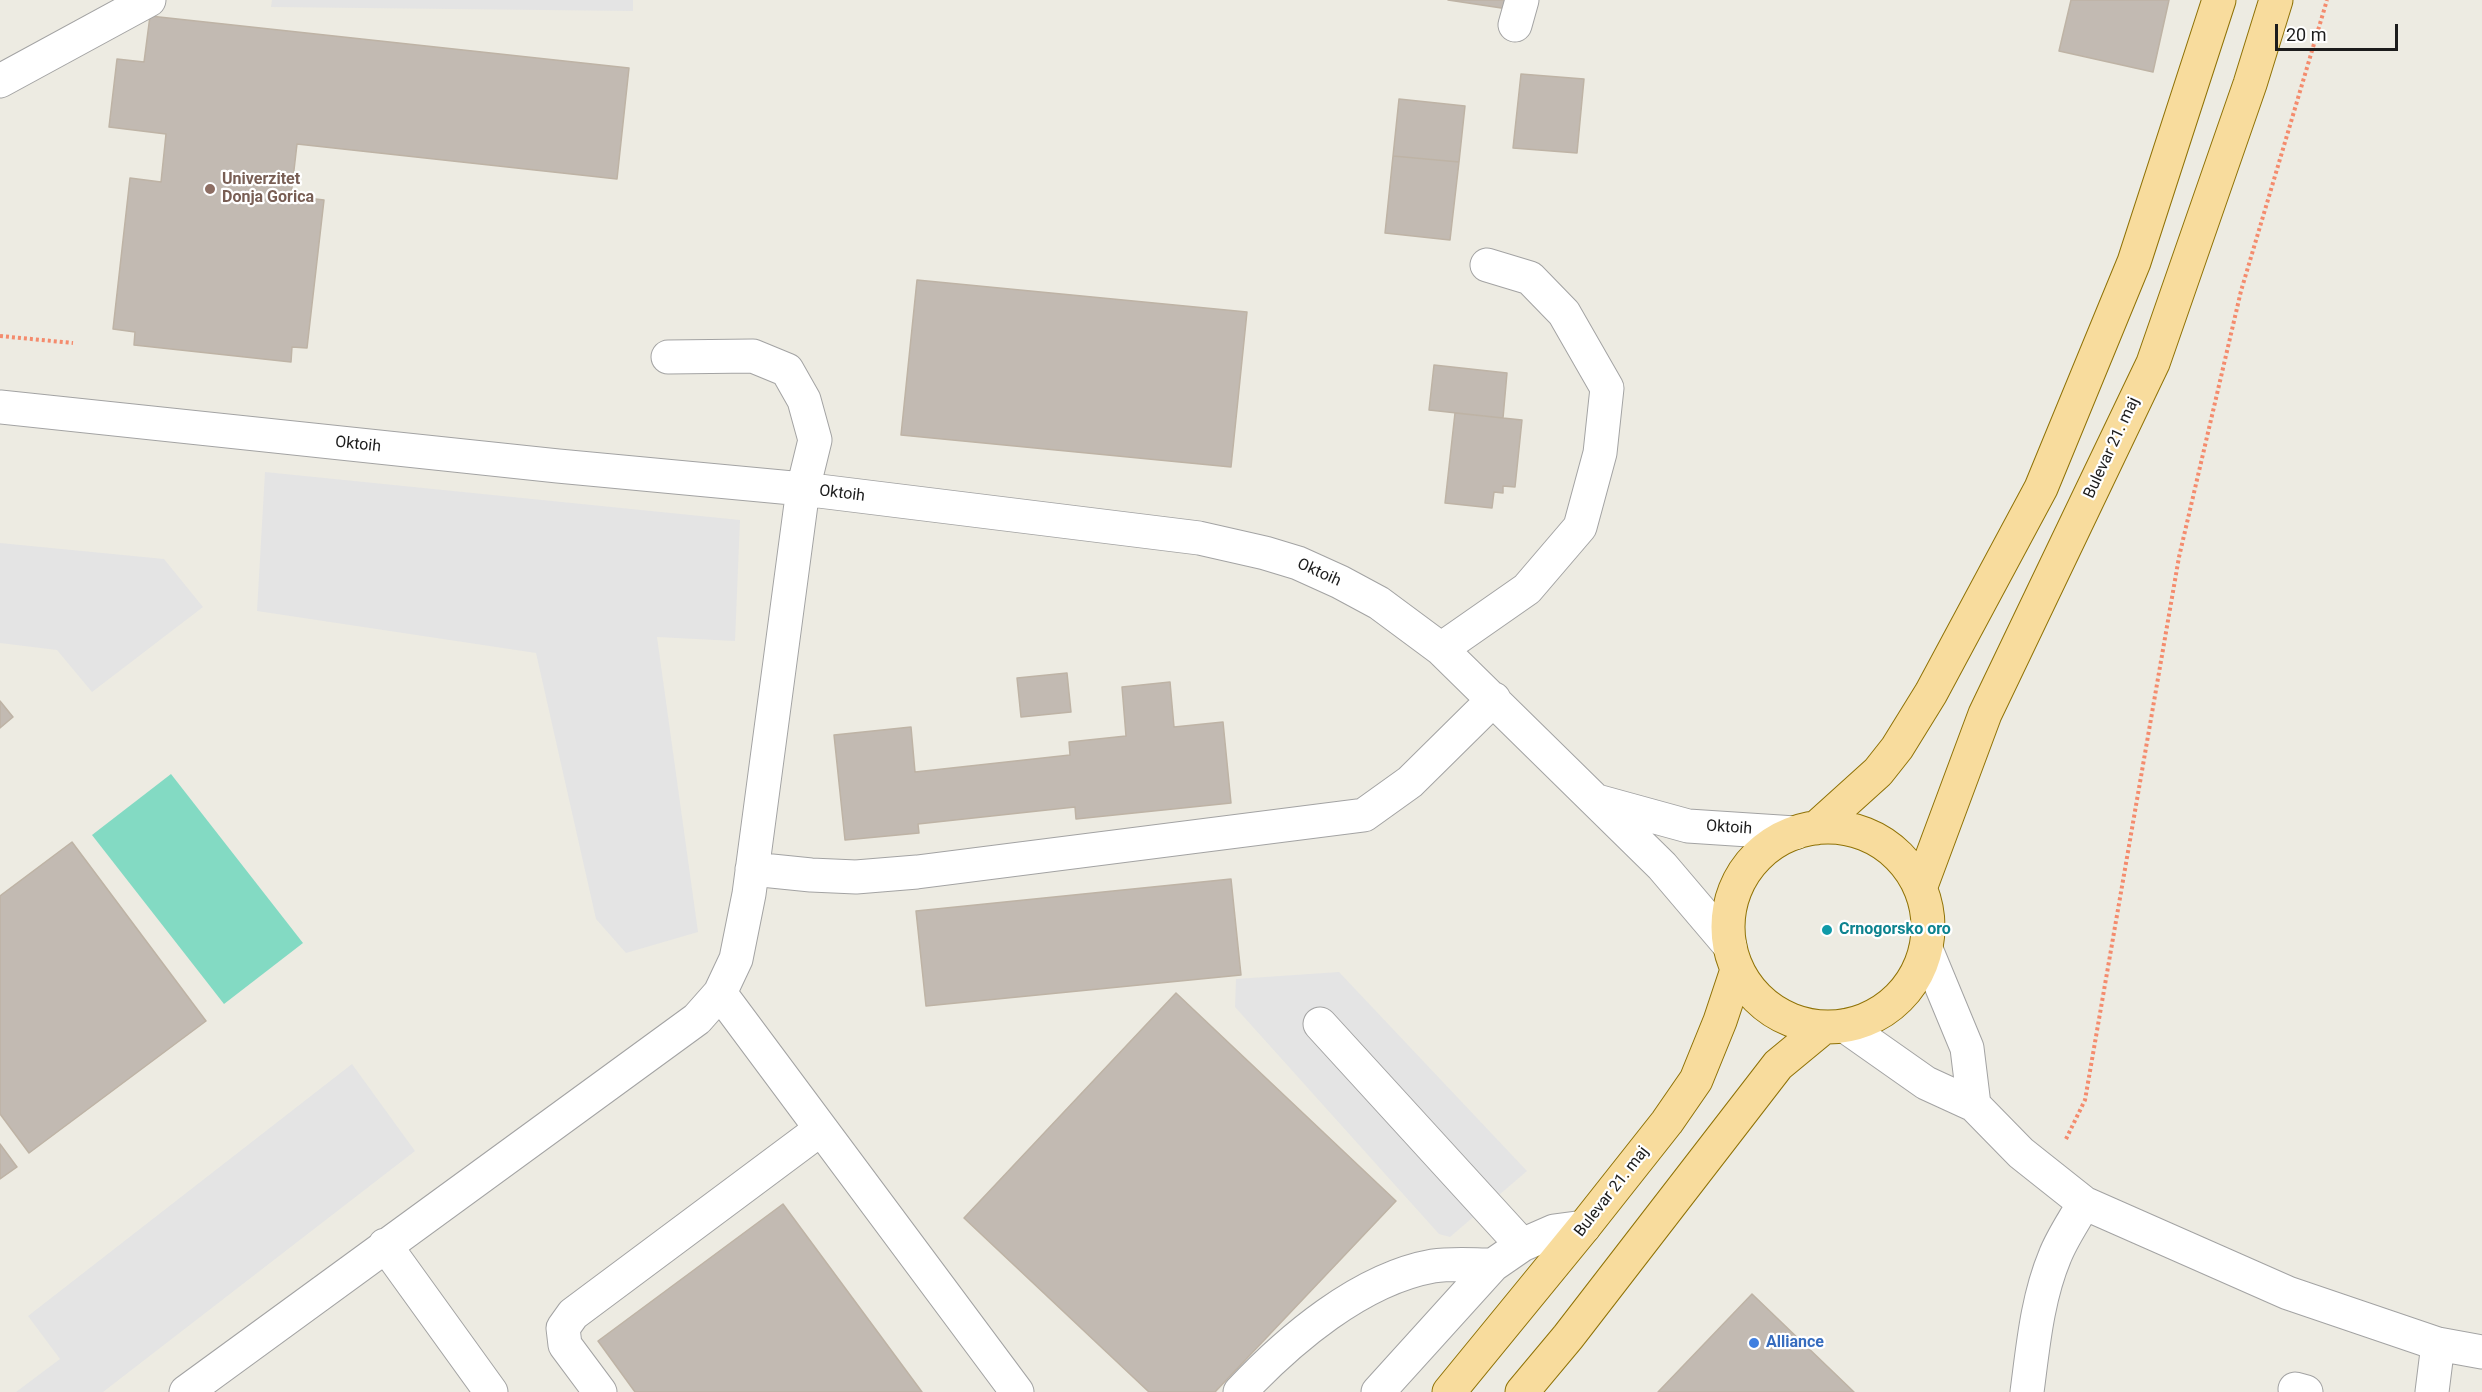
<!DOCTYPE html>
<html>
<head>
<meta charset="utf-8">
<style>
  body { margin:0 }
  #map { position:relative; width:2482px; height:1392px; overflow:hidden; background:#edebe2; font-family:Roboto,sans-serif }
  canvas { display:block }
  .scale { position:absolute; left:2275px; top:24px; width:123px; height:27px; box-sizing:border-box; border:3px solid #1c1c1c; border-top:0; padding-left:8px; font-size:18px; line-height:21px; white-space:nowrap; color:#1c1c1c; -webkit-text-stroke:4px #fff; paint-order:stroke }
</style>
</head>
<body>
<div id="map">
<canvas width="2482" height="1392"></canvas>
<div class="scale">20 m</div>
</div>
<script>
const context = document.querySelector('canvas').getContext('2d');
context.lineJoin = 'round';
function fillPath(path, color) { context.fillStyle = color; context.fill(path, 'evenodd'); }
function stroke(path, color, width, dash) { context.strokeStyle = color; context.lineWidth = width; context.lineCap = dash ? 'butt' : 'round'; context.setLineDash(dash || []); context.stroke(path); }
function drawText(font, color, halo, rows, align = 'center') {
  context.font = font + ' Roboto,sans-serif'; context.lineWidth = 4.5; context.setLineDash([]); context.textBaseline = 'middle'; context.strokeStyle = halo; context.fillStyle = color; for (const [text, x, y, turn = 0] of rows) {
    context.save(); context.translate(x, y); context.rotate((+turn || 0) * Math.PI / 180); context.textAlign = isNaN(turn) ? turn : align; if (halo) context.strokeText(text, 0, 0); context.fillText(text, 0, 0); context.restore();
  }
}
fillPath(new Path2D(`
  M 171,774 L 303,943 L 224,1004 L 92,835 Z`), '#83dac3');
fillPath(new Path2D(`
  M 272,0 L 633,0 L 633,11 L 271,7 Z
  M 265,472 L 740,520 L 735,641 L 657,637 L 698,932 L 626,953 L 596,919 L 536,653 L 257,611 Z
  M 0,543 L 164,559 L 203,607 L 92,692 L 57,650 L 0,643 Z
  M 1339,972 L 1527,1171 L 1450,1237 L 1439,1234 L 1235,1007 L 1236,979 Z
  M 352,1064 L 415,1151 L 103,1392 L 16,1392 L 60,1359 L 28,1316 Z`), '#e4e4e4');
const building = new Path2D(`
  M 1448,0 L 1509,0 L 1508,9 Z
  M 2071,0 L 2169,0 L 2153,72 L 2059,51 Z
  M 150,16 L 629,68 L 617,179 L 297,144 L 291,196 L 324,200 L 307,348 L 292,347 L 291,362 L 134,345 L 135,332 L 113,329 L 130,178 L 161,182 L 166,134 L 109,127 L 117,59 L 144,62 Z
  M 1521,74 L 1584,79 L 1577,153 L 1513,148 Z
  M 1399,99 L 1465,106 L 1459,162 L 1393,156 Z
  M 1393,156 L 1459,162 L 1450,240 L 1385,233 Z
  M 917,280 L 1247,312 L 1231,467 L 901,435 Z
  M 1434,365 L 1507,373 L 1503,418 L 1429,410 Z
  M 1455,413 L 1522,420 L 1515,487 L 1503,486 L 1503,493 L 1494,492 L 1492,508 L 1445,503 Z
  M 1067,673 L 1071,712 L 1021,717 L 1017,678 Z
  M 1170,682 L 1174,727 L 1223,722 L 1231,803 L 1076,819 L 1075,807 L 918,824 L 919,833 L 845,840 L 834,735 L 911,727 L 915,772 L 1070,755 L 1069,742 L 1126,736 L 1122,687 Z
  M 0,701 L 13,717 L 0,728 Z
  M 72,842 L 206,1021 L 29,1153 L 0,1114 L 0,896 Z
  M 1231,879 L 1241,975 L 926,1006 L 916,911 Z
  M 1176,993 L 1396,1201 L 1215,1392 L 1149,1392 L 964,1218 Z
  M 0,1144 L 17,1167 L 0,1179 Z
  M 783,1204 L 922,1392 L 635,1392 L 598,1341 Z
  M 1752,1294 L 1854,1392 L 1658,1392 Z`);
fillPath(building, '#c2bab2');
stroke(building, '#beb3a5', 1.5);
const minor = new Path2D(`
  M 1515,25 L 1522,0
  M 0,81 L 149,0
  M 0,407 L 558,466 L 803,489 L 1199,538 L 1265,553 L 1298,563 L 1340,582 L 1379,603 L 1441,649 L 1662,866 L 1730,946
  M 1441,649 L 1527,589 L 1580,527 L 1600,453 L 1607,388 L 1564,313 L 1530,278 L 1487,265
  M 1597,801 L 1688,826 L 1795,833
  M 752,869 L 811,875 L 856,877 L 917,872 L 1364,815 L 1410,782 L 1494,699
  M 1926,949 L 1967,1048 L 1974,1105
  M 720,993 L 1017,1392
  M 1320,1024 L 1522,1245
  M 1845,1026 L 1926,1083 L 1974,1105 L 2021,1153 L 2084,1203 C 2074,1221 2062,1238 2055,1256 C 2037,1299 2033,1347 2027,1392
  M 2084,1203 L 2288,1293 L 2438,1344 L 2482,1352
  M 385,1245 L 491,1392
  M 2295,1389 L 2306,1392
  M 186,1392 L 697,1019 L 720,993 L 736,959 L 749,894 L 803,489 L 815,440 L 804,400 L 787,370 L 753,356 L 668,357
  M 600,1392 L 565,1345 L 563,1328 L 573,1314 L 821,1129
  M 1240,1392 C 1289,1340 1360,1279 1433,1266 C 1452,1263 1474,1265 1493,1265
  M 1378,1392 L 1493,1265 L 1522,1245 L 1554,1231 L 1584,1227
  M 2432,1392 L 2438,1344`);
const major = new Path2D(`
  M1728 927a100 100 0 1 1 200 0a100 100 0 1 1-200 0Z
  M 1816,828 L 1878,772 L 1897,748 L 1931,693 L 2041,488 L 2134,262 L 2219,0
  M 1921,886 L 1985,714 L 2153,363 L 2250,84 L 2276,0
  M 1449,1392 L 1584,1227 L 1667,1122 L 1696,1080 L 1720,1021 L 1737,970
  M 1522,1392 L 1568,1337 L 1778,1065 L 1824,1027`);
stroke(minor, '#a3a3a3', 35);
stroke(major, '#8f7206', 35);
stroke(new Path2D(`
  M 0,336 L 73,343
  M 2066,1139 L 2085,1100 L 2179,557 L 2241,291 L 2327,0`), '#f48b6d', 4, [3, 3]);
stroke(minor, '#fff', 33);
stroke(major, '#f8dc9d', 33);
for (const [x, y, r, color] of [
  [210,189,6,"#8d6e63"],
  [1827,930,6,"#0f9aa8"],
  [1754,1343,6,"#3f7fe0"]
]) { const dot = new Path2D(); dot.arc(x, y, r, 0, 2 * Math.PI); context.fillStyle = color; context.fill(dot); stroke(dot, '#fff', 2); }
drawText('bold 16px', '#785e54', '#fff', [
  ["Univerzitet",222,180],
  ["Donja Gorica",222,198]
], 'left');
drawText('16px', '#1c1c1c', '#fff', [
  ["Oktoih",358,445,6],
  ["Bulevar 21. maj",2112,448,-65],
  ["Oktoih",842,494,7],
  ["Oktoih",1319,573,24],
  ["Oktoih",1729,828,4],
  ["Bulevar 21. maj",1612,1192,-52]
]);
drawText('bold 16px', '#0d838f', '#fff', [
  ["Crnogorsko oro",1839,930]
], 'left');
drawText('bold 16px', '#366cbe', '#fff', [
  ["Alliance",1766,1343]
], 'left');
</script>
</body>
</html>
